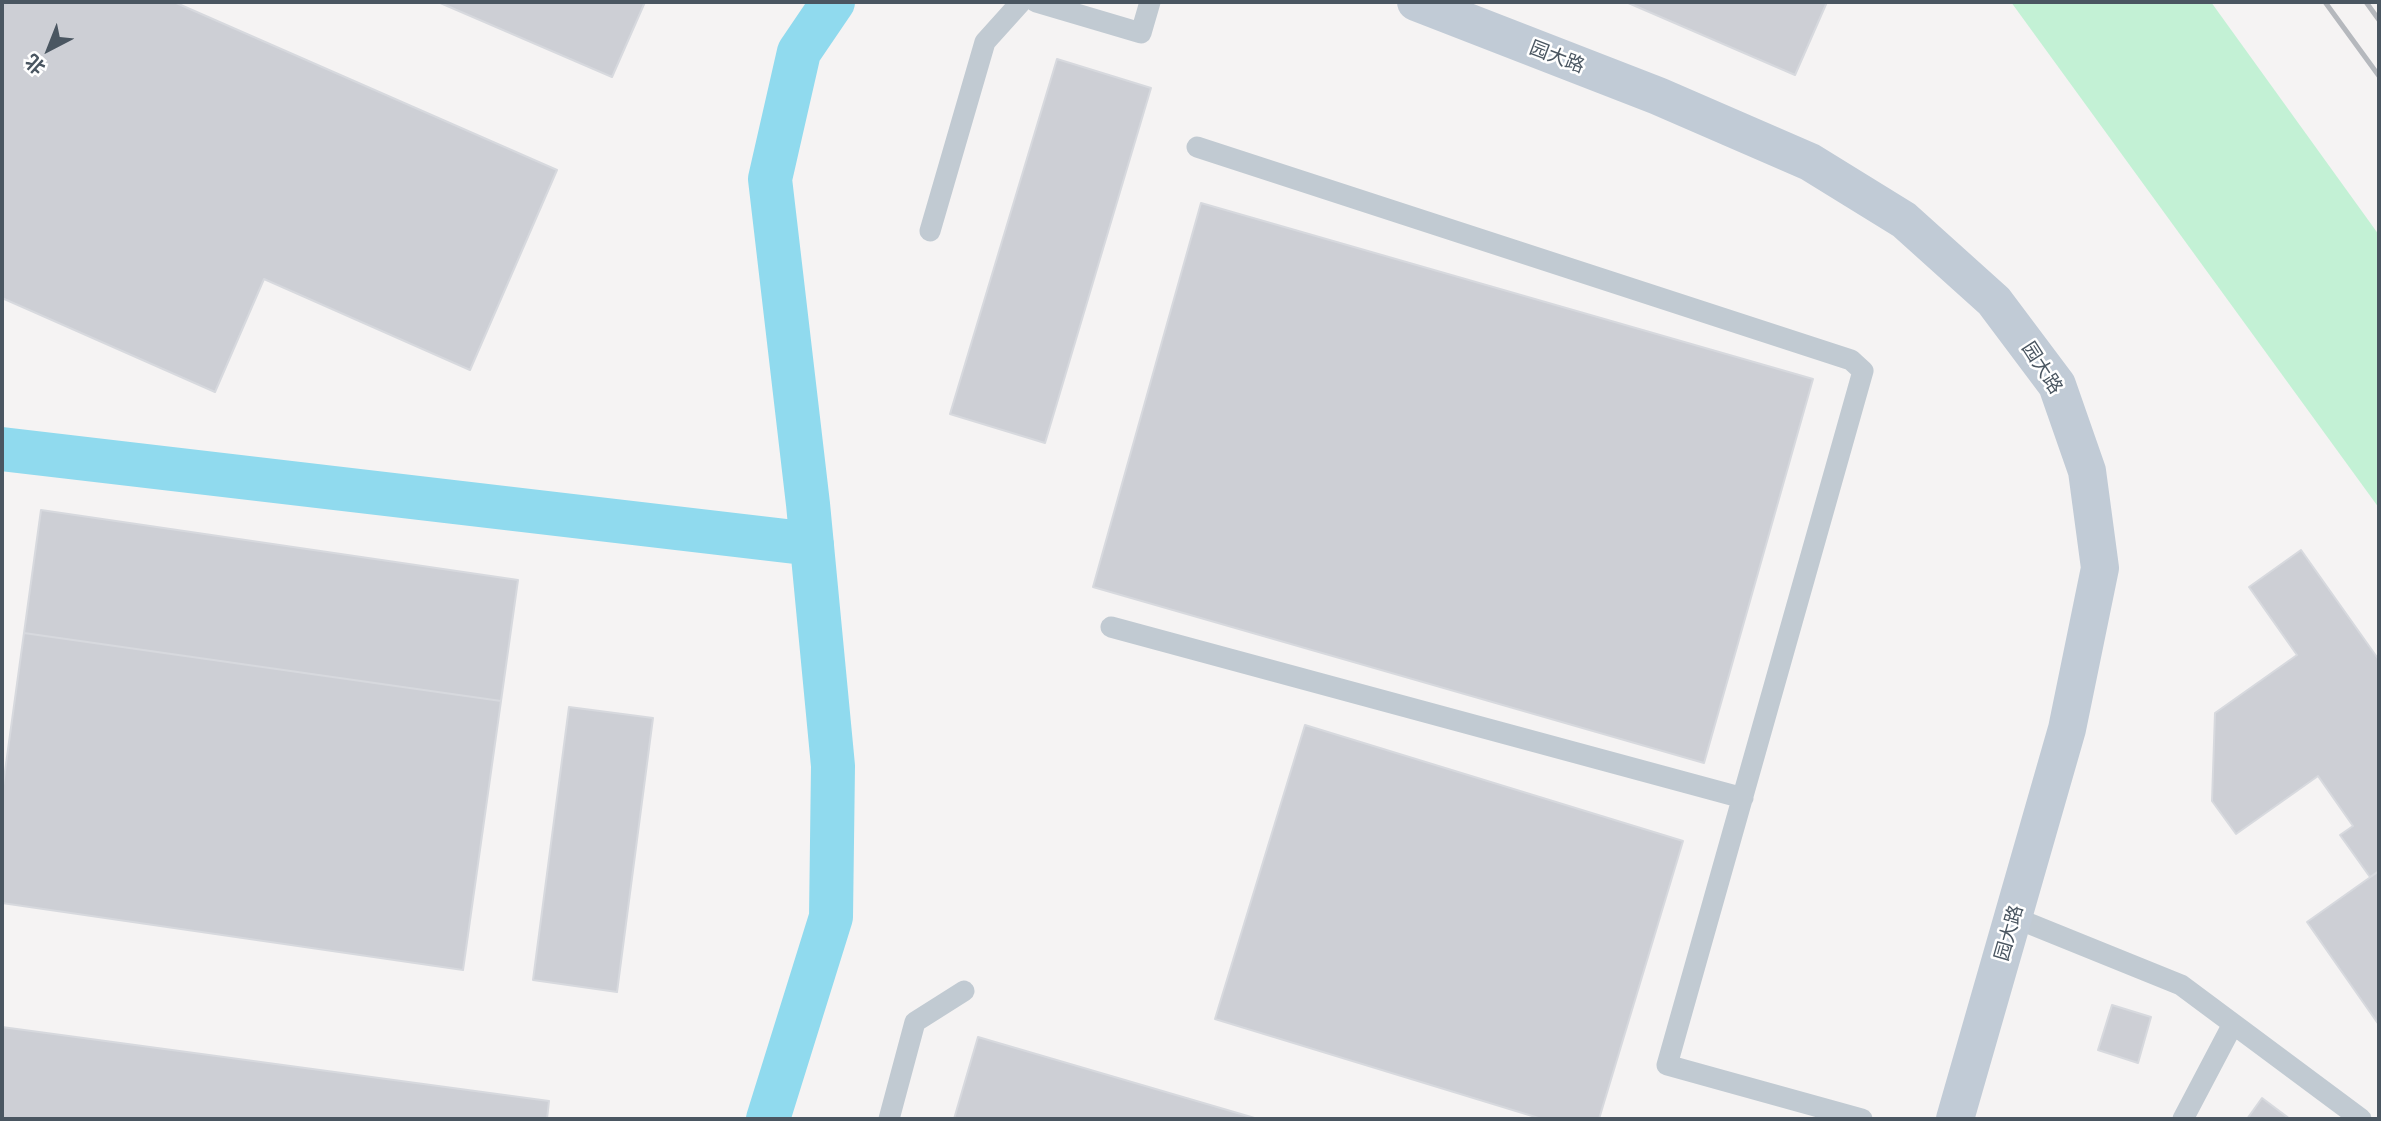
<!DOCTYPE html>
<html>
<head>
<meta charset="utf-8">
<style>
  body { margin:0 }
  #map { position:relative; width:2381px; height:1121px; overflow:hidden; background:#f5f3f3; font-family:"Golos Text","Noto Sans SC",sans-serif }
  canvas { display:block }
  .frame { position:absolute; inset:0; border:4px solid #4a5661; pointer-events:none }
  .north { position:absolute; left:14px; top:14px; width:70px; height:70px; -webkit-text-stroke:5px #fff; paint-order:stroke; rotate:222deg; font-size:19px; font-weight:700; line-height:28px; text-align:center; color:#4a5661 }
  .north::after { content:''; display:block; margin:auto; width:24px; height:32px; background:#4a5661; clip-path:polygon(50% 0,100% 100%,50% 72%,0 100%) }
</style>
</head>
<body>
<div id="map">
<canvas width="2381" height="1121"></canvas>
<div class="frame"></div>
<div class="north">北</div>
</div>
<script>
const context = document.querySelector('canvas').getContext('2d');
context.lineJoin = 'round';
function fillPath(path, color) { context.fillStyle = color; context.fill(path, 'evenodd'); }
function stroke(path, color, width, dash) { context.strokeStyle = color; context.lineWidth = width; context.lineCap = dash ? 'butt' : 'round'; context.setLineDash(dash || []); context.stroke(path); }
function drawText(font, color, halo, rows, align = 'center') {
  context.font = font + ' "Golos Text","Noto Sans SC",sans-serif'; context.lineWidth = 5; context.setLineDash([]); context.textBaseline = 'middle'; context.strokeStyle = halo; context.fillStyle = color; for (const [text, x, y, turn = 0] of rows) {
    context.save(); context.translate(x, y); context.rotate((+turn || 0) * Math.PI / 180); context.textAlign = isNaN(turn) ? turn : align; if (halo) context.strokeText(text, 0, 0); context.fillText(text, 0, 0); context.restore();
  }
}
fillPath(new Path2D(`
  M 2011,2 L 2211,2 L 2379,235 L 2379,508 Z`), '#c3f1d5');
stroke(new Path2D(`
  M 2,449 L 812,544
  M 768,1119 L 831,917 L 833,766 L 808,504 L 770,179 L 799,52 L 833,2`), '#90daee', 44);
const building = new Path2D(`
  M 2,2 L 174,2 L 557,170 L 470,370 L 264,279 L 215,392 L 2,298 Z
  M 438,2 L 645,2 L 612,77 Z
  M 1626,2 L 1827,2 L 1795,75 Z
  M 1057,59 L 1151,88 L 1045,443 L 950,414 Z
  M 1201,203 L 1813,379 L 1704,763 L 1093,587 Z
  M 41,510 L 518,580 L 501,701 L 24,633 Z
  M 2301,550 L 2379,660 L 2379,871 L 2370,877 L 2340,835 L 2353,826 L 2318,776 L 2236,834 L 2212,801 L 2215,713 L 2297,655 L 2249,587 Z
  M 24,633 L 501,701 L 463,970 L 2,903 L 2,793 Z
  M 569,707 L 653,718 L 617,992 L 533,980 Z
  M 1305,725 L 1683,841 L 1599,1119 L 1542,1119 L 1215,1019 Z
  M 2379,871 L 2379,1025 L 2307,922 Z
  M 2112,1005 L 2151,1017 L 2138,1063 L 2098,1050 Z
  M 2,1027 L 549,1101 L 547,1119 L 2,1119 Z
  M 978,1037 L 1258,1119 L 954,1119 Z
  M 2262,1098 L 2290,1119 L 2247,1119 Z`);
fillPath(building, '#cdcfd5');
stroke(building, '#d7d9de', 2);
stroke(new Path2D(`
  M 1036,2 L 1141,33 L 1150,2
  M 1197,147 L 1851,360 L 1863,371 L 1667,1065 L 1862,1119
  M 930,231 L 985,42 L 1021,2
  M 1111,627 L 1743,798
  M 2013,917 L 2181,985 L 2361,1119
  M 889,1119 L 915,1022 L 964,991
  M 2183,1119 L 2233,1024`), '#c1cad2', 21);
stroke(new Path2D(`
  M 1416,2 L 1658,96 L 1810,162 L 1904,220 L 1994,301 L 2057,385 L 2087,471 L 2100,568 L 2067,729 L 1955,1119`), '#c1cbd6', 38);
stroke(new Path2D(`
  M 2325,2 L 2379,76
  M 2366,2 L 2379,20`), '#b5b8bd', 5);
drawText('19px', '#4a5661', '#fff', [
  ["园大路",1557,57,21],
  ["园大路",2042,368,57],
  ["园大路",2009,933,-74]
]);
</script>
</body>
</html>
